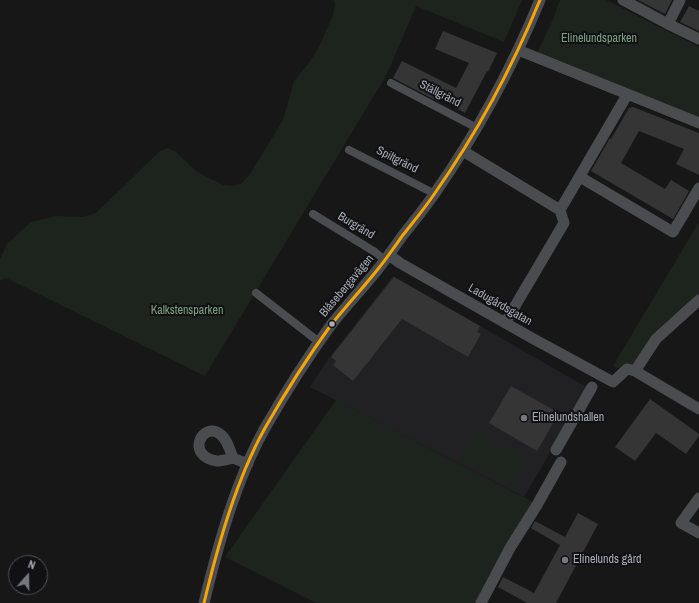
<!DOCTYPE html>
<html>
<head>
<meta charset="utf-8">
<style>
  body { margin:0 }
  #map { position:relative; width:699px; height:603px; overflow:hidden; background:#171717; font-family:"Archivo Narrow",sans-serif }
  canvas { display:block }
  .north { position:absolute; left:8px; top:555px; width:40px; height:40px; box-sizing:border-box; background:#111113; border:1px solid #4d4f55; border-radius:50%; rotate:20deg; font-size:11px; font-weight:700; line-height:16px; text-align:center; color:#a8adb8 }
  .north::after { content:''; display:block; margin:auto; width:14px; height:18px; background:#757880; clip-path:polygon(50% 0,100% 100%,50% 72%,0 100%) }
</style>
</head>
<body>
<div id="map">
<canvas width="699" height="603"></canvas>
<div class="north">N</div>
</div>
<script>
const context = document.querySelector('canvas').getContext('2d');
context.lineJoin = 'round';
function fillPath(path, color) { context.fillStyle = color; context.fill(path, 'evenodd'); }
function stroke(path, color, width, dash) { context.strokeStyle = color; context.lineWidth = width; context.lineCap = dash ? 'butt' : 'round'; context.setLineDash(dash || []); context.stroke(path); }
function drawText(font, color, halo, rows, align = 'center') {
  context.font = font + ' "Archivo Narrow",sans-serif'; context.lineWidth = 4; context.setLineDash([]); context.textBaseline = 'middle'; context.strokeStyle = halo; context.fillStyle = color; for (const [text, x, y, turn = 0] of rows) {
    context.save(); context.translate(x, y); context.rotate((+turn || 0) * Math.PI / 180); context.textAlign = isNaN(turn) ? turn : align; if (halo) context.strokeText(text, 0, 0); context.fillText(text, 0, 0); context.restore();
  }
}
fillPath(new Path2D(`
  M 393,276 L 588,388 L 524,497 L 310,387 L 328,359 Z`), '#212123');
fillPath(new Path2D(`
  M 333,0 L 522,0 L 504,42 L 416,6 L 387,74 L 205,376 L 6,278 L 0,280 L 0,259 L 7,244 L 31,222 L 57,216 L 83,217 L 96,213 L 160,151 L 167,148 L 175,151 L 197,172 L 223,185 L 233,186 L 241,184 L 250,174 L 283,120 L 294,81 L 308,64 L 318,49 L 333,15 L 335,3 Z
  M 560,0 L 606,0 L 699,47 L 699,120 L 536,55 L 553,19 Z
  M 699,222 L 699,298 L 631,374 L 613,366 Z
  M 336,400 L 535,503 L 478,603 L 316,603 L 225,557 Z
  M 474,432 L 526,459 L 512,485 L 460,459 Z`), '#1d241e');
fillPath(new Path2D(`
  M 638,0 L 672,0 L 665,14 Z
  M 689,6 L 699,11 L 699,31 L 680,22 Z
  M 443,31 L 497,53 L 488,72 L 487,71 L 465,113 L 440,99 L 439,102 L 393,78 L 402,61 L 456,88 L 469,63 L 435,49 Z
  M 633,107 L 699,133 L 699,175 L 676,164 L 684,149 L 639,131 L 621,163 L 665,189 L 671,180 L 689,191 L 673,219 L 591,171 L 610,138 L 611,139 L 629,108 Z
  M 394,277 L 480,326 L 477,332 L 481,334 L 468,357 L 402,319 L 353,381 L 333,365 L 336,361 L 331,357 Z
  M 511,386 L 559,413 L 537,451 L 489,423 Z
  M 650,399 L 699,434 L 699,436 L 686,454 L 656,433 L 635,461 L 615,447 Z
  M 578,513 L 598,524 L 556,603 L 527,603 L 498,587 L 503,577 L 534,593 L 560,545 L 531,528 L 535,521 L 565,537 Z`), '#353536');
stroke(new Path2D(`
  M 391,83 L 477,128
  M 349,150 L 435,194
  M 313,214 L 375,252 L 385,260
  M 256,293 L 319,342`), '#4b4c50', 8);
stroke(new Path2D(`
  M 623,0 L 668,24
  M 680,0 L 668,24 L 699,39
  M 518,50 L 699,123
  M 463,151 L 560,210 L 627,95
  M 580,177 L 673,232 L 699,188
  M 389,255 L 400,263 L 530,337 L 613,382 L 627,369 L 635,371 L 699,409
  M 505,323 L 564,223 L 560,210
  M 635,371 L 656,339 L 699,300
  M 556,450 L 592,387
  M 233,458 C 228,459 222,461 217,461 C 185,456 202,421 220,434 C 227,439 230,450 233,458 L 248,464
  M 699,498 L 681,523 L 699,533
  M 204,603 C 218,545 236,480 265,428 C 285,393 307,358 331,325 C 346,306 363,288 378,269 C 387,258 395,246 403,235 C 414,221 425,208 435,193 C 477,133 512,68 540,0
  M 481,603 L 510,548 L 537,505 L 561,462`), '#4b4c50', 11);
stroke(new Path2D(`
  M 204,603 C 218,545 236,480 265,428 C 285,393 307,358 331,325 C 346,306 363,288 378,269 C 387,258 395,246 403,235 C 414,221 425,208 435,193 C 477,133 512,68 540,0`), '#f7a600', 3);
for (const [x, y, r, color] of [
  [332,324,3.5,"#a8adb8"],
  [524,418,4,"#757880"],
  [565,560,4,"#757880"]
]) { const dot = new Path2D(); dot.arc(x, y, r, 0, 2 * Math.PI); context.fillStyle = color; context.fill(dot); stroke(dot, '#111113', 1.5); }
drawText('12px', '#7fa381', '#111113', [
  ["Elinelundsparken",599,39],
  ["Kalkstensparken",187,311]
]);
drawText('12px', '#a8adb8', '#111113', [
  ["Ställgränd",440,94,27],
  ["Spiltgränd",397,160,27],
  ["Burgränd",356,226,31],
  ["Blåsebergavägen",347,286,-50],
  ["Ladugårdsgatan",500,305,30]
]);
drawText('12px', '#a8adb8', '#111113', [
  ["Elinelundshallen",532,418],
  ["Elinelunds gård",573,560]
], 'left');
</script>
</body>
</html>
